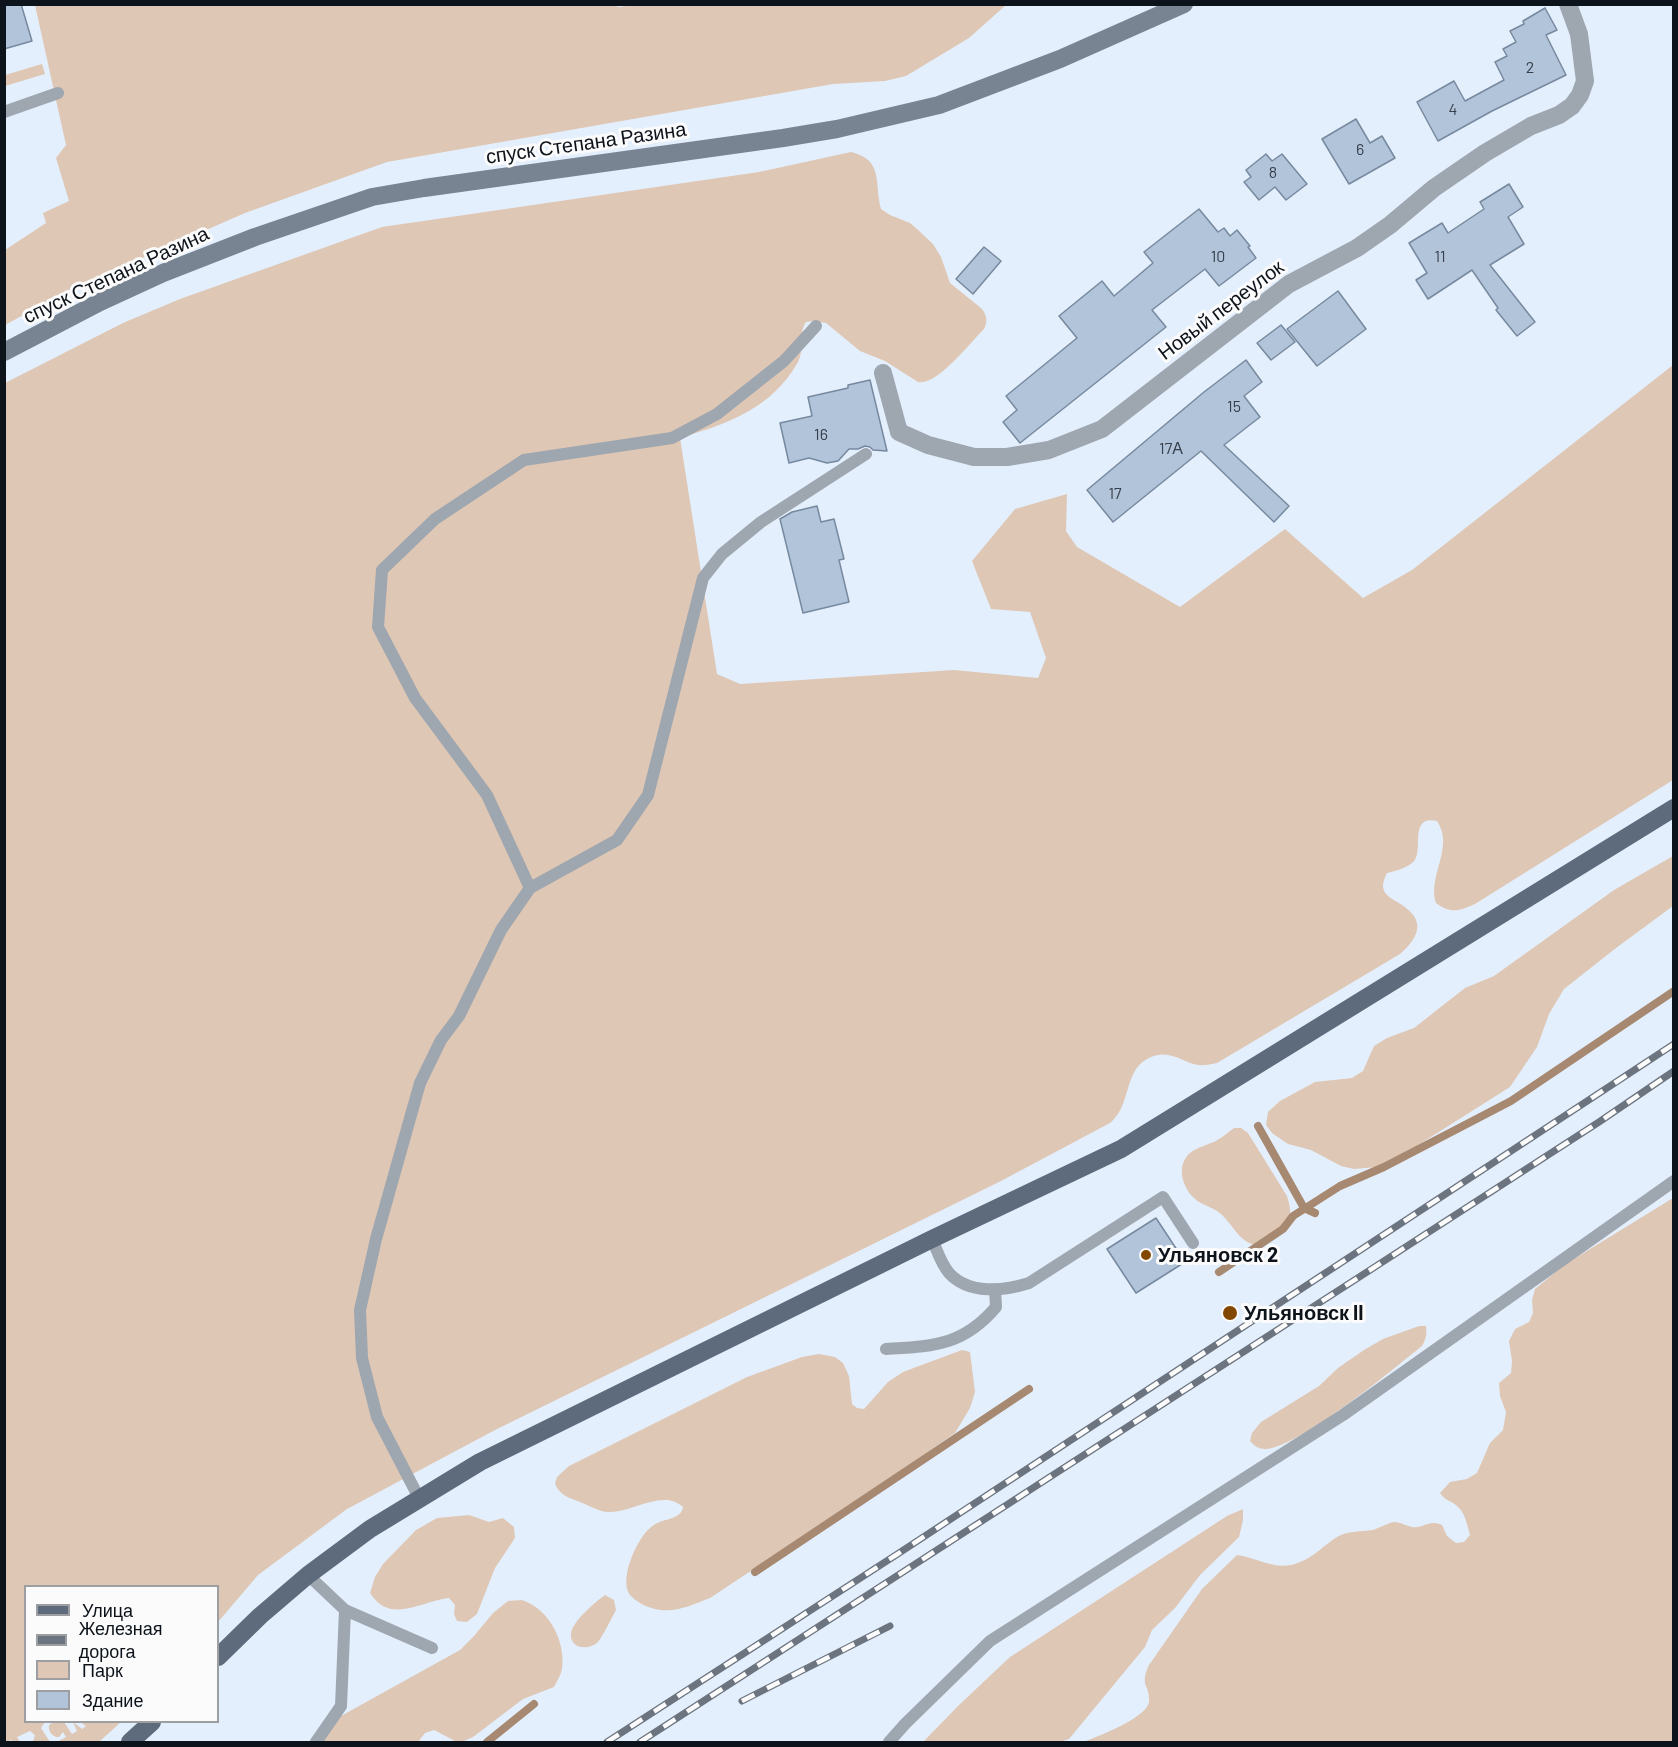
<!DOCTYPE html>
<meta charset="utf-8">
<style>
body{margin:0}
#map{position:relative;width:1678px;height:1747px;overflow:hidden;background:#e4effd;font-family:Barlow,sans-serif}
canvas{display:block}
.frame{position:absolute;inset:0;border:6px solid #0d131b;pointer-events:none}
.legend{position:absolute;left:24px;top:1585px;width:195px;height:138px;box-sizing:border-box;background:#fbfbfb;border:2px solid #9c9ea1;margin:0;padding:8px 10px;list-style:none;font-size:18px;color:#0d131b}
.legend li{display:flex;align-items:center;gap:12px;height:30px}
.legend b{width:30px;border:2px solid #9c9ea1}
</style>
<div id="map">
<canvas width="1678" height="1747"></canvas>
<div class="frame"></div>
<ul class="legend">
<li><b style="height:8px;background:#5d6b7c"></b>Улица</li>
<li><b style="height:8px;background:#6c747f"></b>Железная дорога</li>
<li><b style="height:16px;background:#dec7b4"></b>Парк</li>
<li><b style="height:16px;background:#b1c4da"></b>Здание</li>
</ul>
</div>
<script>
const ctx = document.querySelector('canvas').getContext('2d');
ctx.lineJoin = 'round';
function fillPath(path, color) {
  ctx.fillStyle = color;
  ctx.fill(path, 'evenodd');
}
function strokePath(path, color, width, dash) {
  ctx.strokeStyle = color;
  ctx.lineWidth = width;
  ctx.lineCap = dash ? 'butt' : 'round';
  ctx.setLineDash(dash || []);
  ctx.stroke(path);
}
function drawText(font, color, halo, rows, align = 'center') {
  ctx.font = font + ' Barlow,sans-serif';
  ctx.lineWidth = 6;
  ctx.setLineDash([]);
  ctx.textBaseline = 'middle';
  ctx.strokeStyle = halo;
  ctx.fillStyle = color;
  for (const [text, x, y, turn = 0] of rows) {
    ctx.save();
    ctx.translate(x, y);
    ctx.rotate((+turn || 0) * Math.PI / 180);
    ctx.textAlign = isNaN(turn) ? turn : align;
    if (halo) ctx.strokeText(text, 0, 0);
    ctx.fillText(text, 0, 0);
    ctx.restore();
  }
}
fillPath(new Path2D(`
 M610,4l9,3 20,-3 367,1 -37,33 -63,38 -21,5 -52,3 -446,78 -142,51 -178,78 -62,34v-75l41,-27 -3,-10 26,-12 -13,-43 10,-13 -31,-140z
 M42,64l3,10 -40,12v-11z
 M851,152c33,8 23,30 30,57l9,6 20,8 7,6 16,15 8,13 9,26 31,25c6,7 7,13 3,21 -13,13 -47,57 -66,53l-33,-21 -25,-10 -34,-28 -13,-2 -7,1c-8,12 -1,27 -8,40 -27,47 -69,61 -118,76l37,236 23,10 214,-14 84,8 8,-20 -16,-46 -39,-3 -19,-48 43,-52 52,-15 -1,37 11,16 103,60 105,-78 78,69 49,-28 261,-205v415l-198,124c-15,7 -25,10 -39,-1 -9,-27 19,-56 1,-82 -29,-6 -13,29 -23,40 -6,7 -19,10 -27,12 -12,23 6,24 19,35 21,16 9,33 -6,46l-183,109c-6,1 -13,3 -19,2 -13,-2 -25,-13 -40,-10 -37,8 -24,49 -48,68l-111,59 -504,248 -148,79 -89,66 -40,47v-36h-192v136h19l-4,6 9,14h-17l2,-7 -5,-4 -13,6 3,5h-7l-1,-2 -7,2v-1359l118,-60 57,-24 202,-72 377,-55z
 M1673,856v50l-57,42 -52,41 -15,25 -12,33 -27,40 -95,60 -38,20 -23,2 -13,-3 -30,-16 -23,-6 -16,-11 -6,-8 2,-13 12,-11 35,-19 37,-4 11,-7 11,-25 13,-8 27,-10 51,-40 29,-12 120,-86z
 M1234,1128h7l7,5 39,63c9,28 -1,41 -28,50 -20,-3 -24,-19 -38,-32 -8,-7 -20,-9 -27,-16 -12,-11 -18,-33 -4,-45 6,-5 14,-7 21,-10 9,-3 16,-10 23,-15z
 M1673,1198v544h-590c14,-5 66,-25 66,-41 1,-17 -10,-14 0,-36l53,-76 35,-34c18,2 35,14 54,10 21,-5 29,-17 46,-28 12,-7 24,-5 36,-7 7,-2 14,-7 21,-8 7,0 12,4 18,5 12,2 16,-8 30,-2l5,11 9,7 8,-1 6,-7c-3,-9 -4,-20 -11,-27 -6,-7 -14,-7 -19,-15l10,-11 17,-3 10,-6 13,-30 13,-13 3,-18 -6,-16 -1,-13 12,-10 1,-12 -3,-20 6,-12 14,-7 4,-9 -1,-13 3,-11 29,-24z
 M1419,1326h7c1,8 0,13 -4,20 -29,23 -123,102 -157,103 -6,0 -11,-3 -15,-8l2,-8 9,-11 58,-36 19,-18 26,-18 19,-11z
 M962,1350l8,2 5,40 -5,16 -15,25 -94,65 -151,100c-16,6 -32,14 -49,12 -10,-1 -22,-6 -29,-13 -16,-14 6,-63 22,-72 10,-7 27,-5 29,-18 -21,-19 -52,7 -76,5 -9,-1 -19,-7 -27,-10 -11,-4 -20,-7 -25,-18l2,-7 12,-11 178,-89 55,-20 17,-3 16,3 8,6 6,13 3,28 5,4 7,1 24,-27 15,-10z
 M1243,1509v11l-4,17 -39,38 -25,33 -23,22 -7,17 -76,92 -10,3h-136l36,-37 51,-48 217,-141z
 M469,1515l20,7 14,-4 11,9 1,11 -20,30 -18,46 -10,8 -10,-1 -3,-7 1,-9 -6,-7c-28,3 -59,27 -79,-5l5,-16 8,-13 33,-34 21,-12z
 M605,1595l9,5 2,10c-3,6 -15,29 -18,32 -9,9 -29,7 -27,-9 2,-12 24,-31 34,-38z
 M522,1600c27,9 44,41 40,69 -1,6 -5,12 -8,18l-31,12 -50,38 -9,4h-9l-21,-11 -9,3 -7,9h-110l33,-26 119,-66 14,-14 19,-23 15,-12z
 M54,1722h10l8,12 5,-3 -4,-9 9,7 4,-3 -6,-4h41l-22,20h-42l9,-5 -3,-5 -4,5h-3c-5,-2 -8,-7 -7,-12z`), '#dec7b4');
strokePath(new Path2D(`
 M1258,1126l46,82 11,5
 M1219,1272l64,-43 10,-13 47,-30 44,-19 127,-66 163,-110
 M755,1572l274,-183
 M487,1742l47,-38`), '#a78971', 8);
const building = new Path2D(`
 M4,4h17l11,37 -28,8z
 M1545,8l12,22 -11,5 20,40 -74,36 -54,30 -21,-39 37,-21 11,20 39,-21 -9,-18 12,-6 -4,-7 13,-7 -6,-11 14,-7 -1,-3z
 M1356,119l14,24 12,-7 13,22 -46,26 -27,-45z
 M1266,154l6,7 10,-7 25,30 -21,16 -11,-13 -16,13 -15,-18 7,-5 -5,-7z
 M1509,184l14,23 -15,10 16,27 -34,21 45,57 -18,14 -21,-26 2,-2 -26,-38 -44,29 -12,-19 11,-7 -18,-30 33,-20 6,10 36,-24 -4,-7z
 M1199,209l19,23 6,-4 6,8 7,-6 13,16 -2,1 8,11 -37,28 -14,-17 -53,41 14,17 -146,116 -17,-21 14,-12 -11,-14 71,-58 -18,-22 43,-35 12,15 39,-33 -9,-11z
 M984,247l17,14 -28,33 -17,-15z
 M1338,291l28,38 -49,37 -30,-37z
 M1281,325l14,17 -24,18 -14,-17z
 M1246,360l16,22 -18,14 16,21 -36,28 65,61 -15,16 -73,-71 -88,71 -26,-32 117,-98z
 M870,380l17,71 -14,-1 -3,-3 -5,-1 -7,3h-9l-11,12 -11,2 -18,-5 -20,5 -9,-40 32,-7 -4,-19 40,-9v-3z
 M817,506l4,16 13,-3 10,40 -5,1 10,42 -46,11 -23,-94 12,-7z
 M1156,1218l29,44 -49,31 -29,-44z`);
fillPath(building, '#b1c4da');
strokePath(building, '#77899e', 1.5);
strokePath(new Path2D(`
 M4,112l54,-19
 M530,888l-43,-93 -72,-97 -37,-71 4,-57 53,-51 89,-59 148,-22 45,-24 67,-53 32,-35
 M932,1239c5,11 9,25 17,34 20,22 55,18 80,10l134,-86 30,46
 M886,1349c47,-3 77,-3 110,-42l-1,-18
 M419,1498l-42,-81 -15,-59 -2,-48 16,-71 44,-156 21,-43 18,-24 42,-86 29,-42 87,-48 31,-45 55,-217 19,-24 39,-32 105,-68
 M308,1575l37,35 87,38
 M316,1742l25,-36 4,-96
 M889,1742l16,-18 85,-83 353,-226 331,-234`), '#9ea6b0', 12);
strokePath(new Path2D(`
 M883,373l16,59 29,13 46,12h33l42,-7 53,-21 187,-145 68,-36 33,-23 44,-37 51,-35 46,-27 28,-11 13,-9 8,-11 5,-14 -6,-47 -11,-30`), '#9ea6b0', 18);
strokePath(new Path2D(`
 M4,352l96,-50 63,-29 92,-36 117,-40 52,-9 359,-50 54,-9 102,-24 121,-46 124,-55`), '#788492', 18);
strokePath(new Path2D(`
 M218,1657l42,-41 48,-41 62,-46 110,-67 452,-223 189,-90 553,-341
 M130,1742l22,-20`), '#5d6b7c', 18);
const rail = new Path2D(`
 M742,1701l148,-75
 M607,1742l289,-187 778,-511
 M640,1742l959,-620 75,-51`);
strokePath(rail, '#6c747f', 7);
strokePath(rail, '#fbfbfb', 4.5, [14]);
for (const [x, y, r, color] of [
 [1146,1255,6,"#834800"],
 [1230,1313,8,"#834800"]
]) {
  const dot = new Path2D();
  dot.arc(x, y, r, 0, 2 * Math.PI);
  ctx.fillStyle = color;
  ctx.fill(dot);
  strokePath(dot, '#fbfbfb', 2);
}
drawText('16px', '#363f4b', null, [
 ["2",1530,68],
 ["4",1453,110],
 ["6",1360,150],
 ["8",1273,173],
 ["10",1218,257],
 ["11",1440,257],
 ["15",1234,407],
 ["16",821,435],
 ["17А",1171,449],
 ["17",1115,494]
]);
drawText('20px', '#0d131b', '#fbfbfb', [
 ["спуск Степана Разина",586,143,-8],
 ["спуск Степана Разина",116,275,-25],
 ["Новый переулок",1221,310,-37]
]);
drawText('bold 20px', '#0d131b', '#fbfbfb', [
 ["Ульяновск 2",1158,1255],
 ["Ульяновск II",1244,1313]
], 'left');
</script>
